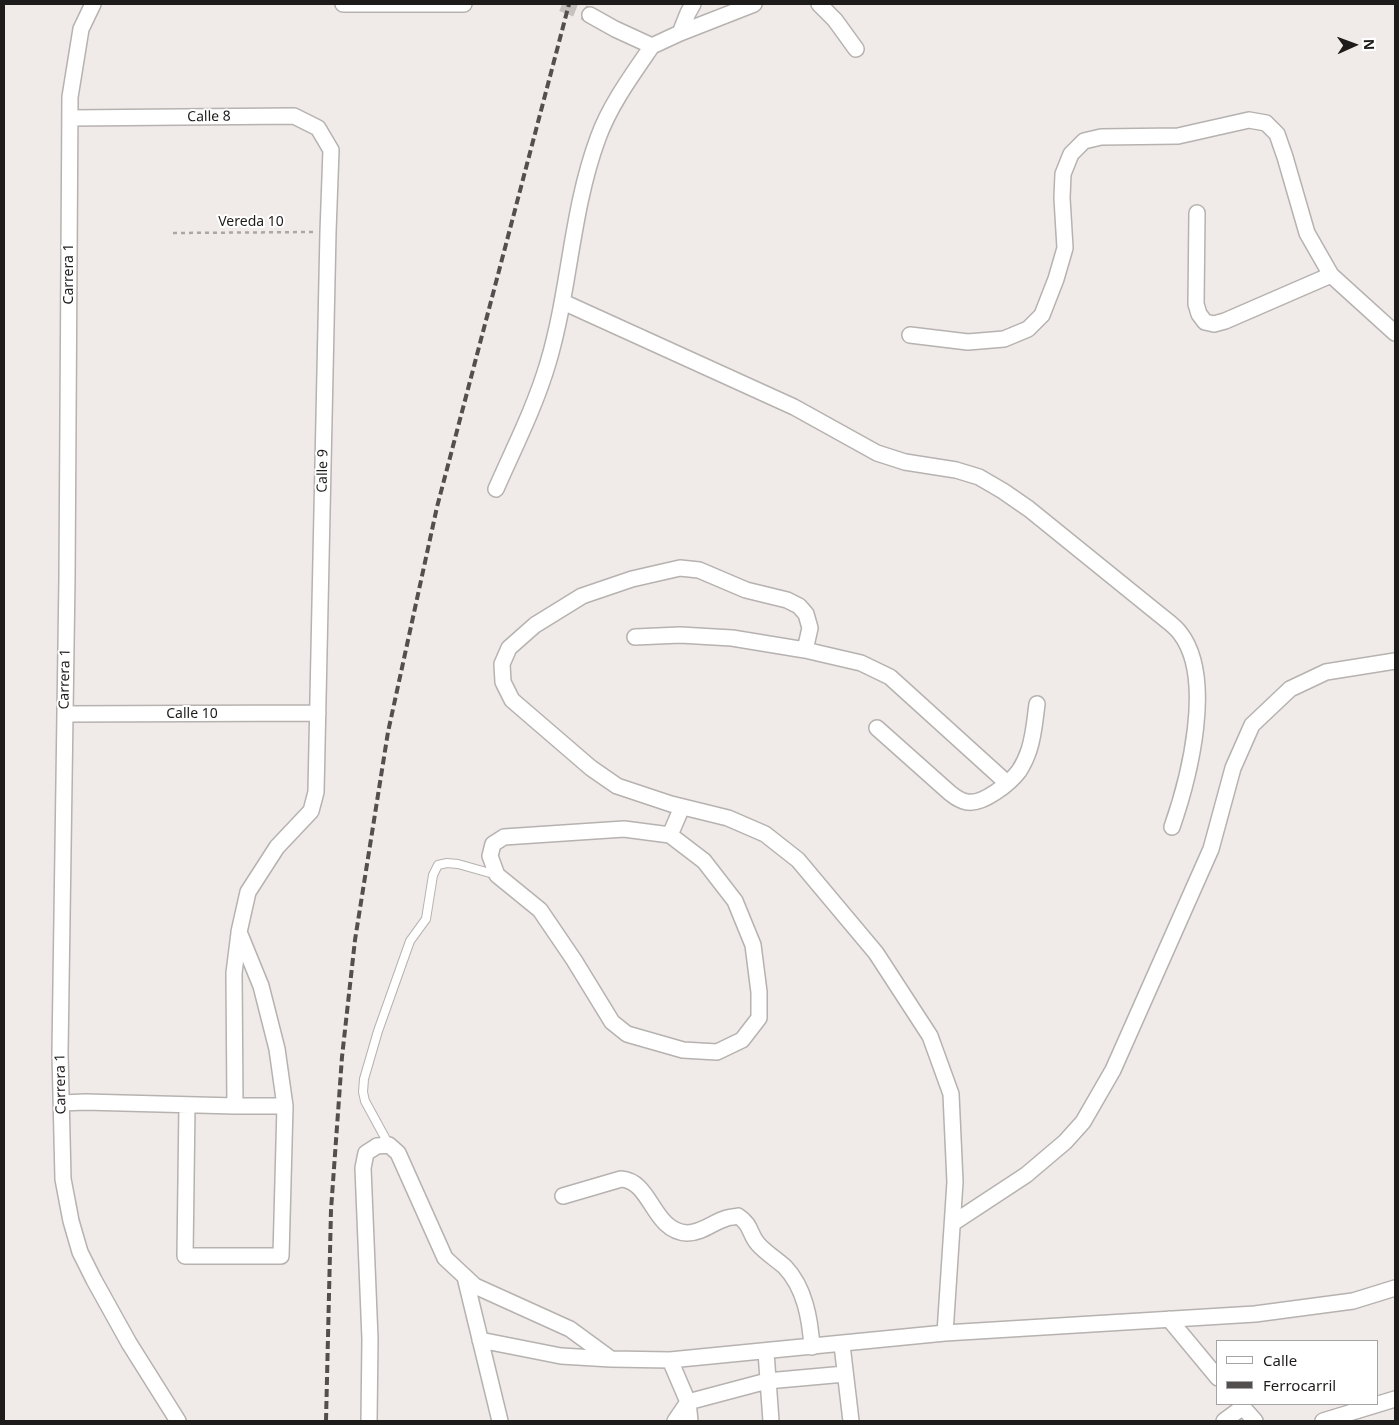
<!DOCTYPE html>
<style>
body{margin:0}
#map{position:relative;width:1399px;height:1425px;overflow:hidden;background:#f0ebe9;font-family:"Noto Sans",sans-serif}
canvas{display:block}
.frame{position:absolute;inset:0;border:5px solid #1e1c1b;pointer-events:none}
.legend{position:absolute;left:1216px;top:1340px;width:162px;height:65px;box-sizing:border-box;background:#fff;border:1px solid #a5a4a4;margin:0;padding:6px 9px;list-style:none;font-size:15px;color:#1e1c1b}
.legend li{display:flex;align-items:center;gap:10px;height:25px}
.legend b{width:25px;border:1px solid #a5a4a4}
.north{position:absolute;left:1329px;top:20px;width:50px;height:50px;-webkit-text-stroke:4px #fff;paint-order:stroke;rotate:88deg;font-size:14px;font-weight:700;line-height:20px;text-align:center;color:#1e1c1b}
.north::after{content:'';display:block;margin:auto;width:18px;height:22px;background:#1e1c1b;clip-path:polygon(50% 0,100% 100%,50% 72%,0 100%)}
</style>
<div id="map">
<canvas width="1399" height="1425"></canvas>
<div class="frame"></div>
<ul class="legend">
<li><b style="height:6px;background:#fff"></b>Calle</li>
<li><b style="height:6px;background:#524f4e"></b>Ferrocarril</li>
</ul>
<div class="north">N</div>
</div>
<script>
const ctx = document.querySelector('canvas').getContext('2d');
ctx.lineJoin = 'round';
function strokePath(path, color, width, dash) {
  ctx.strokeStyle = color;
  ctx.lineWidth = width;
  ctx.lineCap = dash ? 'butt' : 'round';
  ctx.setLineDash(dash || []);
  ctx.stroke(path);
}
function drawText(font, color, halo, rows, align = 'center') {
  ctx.font = font + ' "Noto Sans",sans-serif';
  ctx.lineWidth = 4;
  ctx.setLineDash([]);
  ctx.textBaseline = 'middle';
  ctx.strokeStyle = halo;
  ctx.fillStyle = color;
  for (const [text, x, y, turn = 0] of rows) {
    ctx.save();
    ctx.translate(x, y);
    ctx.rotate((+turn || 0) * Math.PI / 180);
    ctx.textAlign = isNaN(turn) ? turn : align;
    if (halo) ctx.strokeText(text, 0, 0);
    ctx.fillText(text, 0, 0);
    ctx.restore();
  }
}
strokePath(new Path2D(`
 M562,4l28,11`), '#c6c2c0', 15, [15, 8]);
const service = new Path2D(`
 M389,1145l-24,-44 -2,-9 1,-13 14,-48 32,-90 16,-22 7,-44 5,-10 9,-2 11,1 39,11`);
const minor = new Path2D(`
 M93,4l-12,25 -11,68 -3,481 -7,475 3,126 8,42 9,31 14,28 35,63 49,78
 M343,4h121
 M819,4l16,16 21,29
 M590,15l25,14 37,17 28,-13 74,-29
 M680,33l8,-20 5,-9
 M70,118l224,-2 24,12 13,22 -3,82 -12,560 -5,19 -34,36 -29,45 -9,40 22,54 16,63 8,57 -4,150h-96l2,-151
 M1197,213l-1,91 3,10 6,8 9,2 11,-3 106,-46
 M563,302l231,105 83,46 28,9 51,8 23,7 24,14 26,18 131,106c6,5 15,11 20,18 35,45 9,145 -8,194
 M910,335l58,7 36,-3 24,-10 14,-14 14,-36 9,-31 -3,-50 1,-24 8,-20 13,-13 17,-4 77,-1 71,-16 17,3 11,11 8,23 22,76 24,42 64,58
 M496,489c18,-41 39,-82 52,-126 22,-74 23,-152 50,-225 12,-33 34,-63 54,-92
 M635,637l45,-2 52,3 73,12 56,13 29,14 117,106
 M805,650l5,-22 -4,-14 -7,-8 -12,-6 -41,-10 -47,-20 -19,-2 -48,11 -50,17 -47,29 -26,23 -7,16 1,18 9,18 79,68 26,18 54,18 57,14 37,16 33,26 78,93 54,83 21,58 4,88 -10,151
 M65,714l253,-1
 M877,728l73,65c5,4 10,8 17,9 16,3 43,-19 52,-31 4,-6 8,-15 10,-21 5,-15 6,-31 8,-46
 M624,829l46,6 34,26 31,40 18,44 6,47v26l-17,22 -25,12 -34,-2 -56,-16 -15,-12 -38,-62 -34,-50 -43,-35 -7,-19 3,-12 11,-7z
 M670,835l12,-28
 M62,1103l23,-1 150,4h50
 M235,1106l-1,-133 5,-40
 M563,1196l58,-17c31,2 31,52 66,54 15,0 26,-11 40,-15 3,-1 8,-1 11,-2 14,9 11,18 20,28 8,9 18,15 27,23 20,21 25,52 27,80
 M953,1223l73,-48 39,-33 18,-20 30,-52 98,-221 22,-81 19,-43 38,-36 36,-17 69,-11
 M465,1277l35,144
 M1169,1319l49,59
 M480,1340l81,16 50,3
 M842,1345l9,76
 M766,1352l5,69
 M670,1360l18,42 -13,19
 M1240,1404l15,17
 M369,1421l1,-82 -7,-171 3,-15 11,-7 12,-1 9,8 47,105 30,28 95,43 41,30 59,1 275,-27 310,-19 98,-13 42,-13
 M690,1421l-2,-19 79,-21 78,-7
 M1224,1421l19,-14
 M1323,1421l72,-22`);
strokePath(service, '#b6b2af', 10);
strokePath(minor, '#b6b2af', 18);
strokePath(new Path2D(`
 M173,233l141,-1`), '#aba7a6', 2.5, [4, 4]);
strokePath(service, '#fff', 8);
strokePath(minor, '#fff', 15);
strokePath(new Path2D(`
 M326,1421l5,-211 11,-153 13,-117 33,-208 49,-225 132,-503`), '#524f4e', 4, [8, 4]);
drawText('14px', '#1e1c1b', '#fff', [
 ["Calle 8",209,117,-1],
 ["Vereda 10",251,222],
 ["Carrera 1",69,274,-90],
 ["Calle 9",323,471,-89],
 ["Carrera 1",65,679,-89],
 ["Calle 10",192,714],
 ["Carrera 1",61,1084,-91]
]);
</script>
